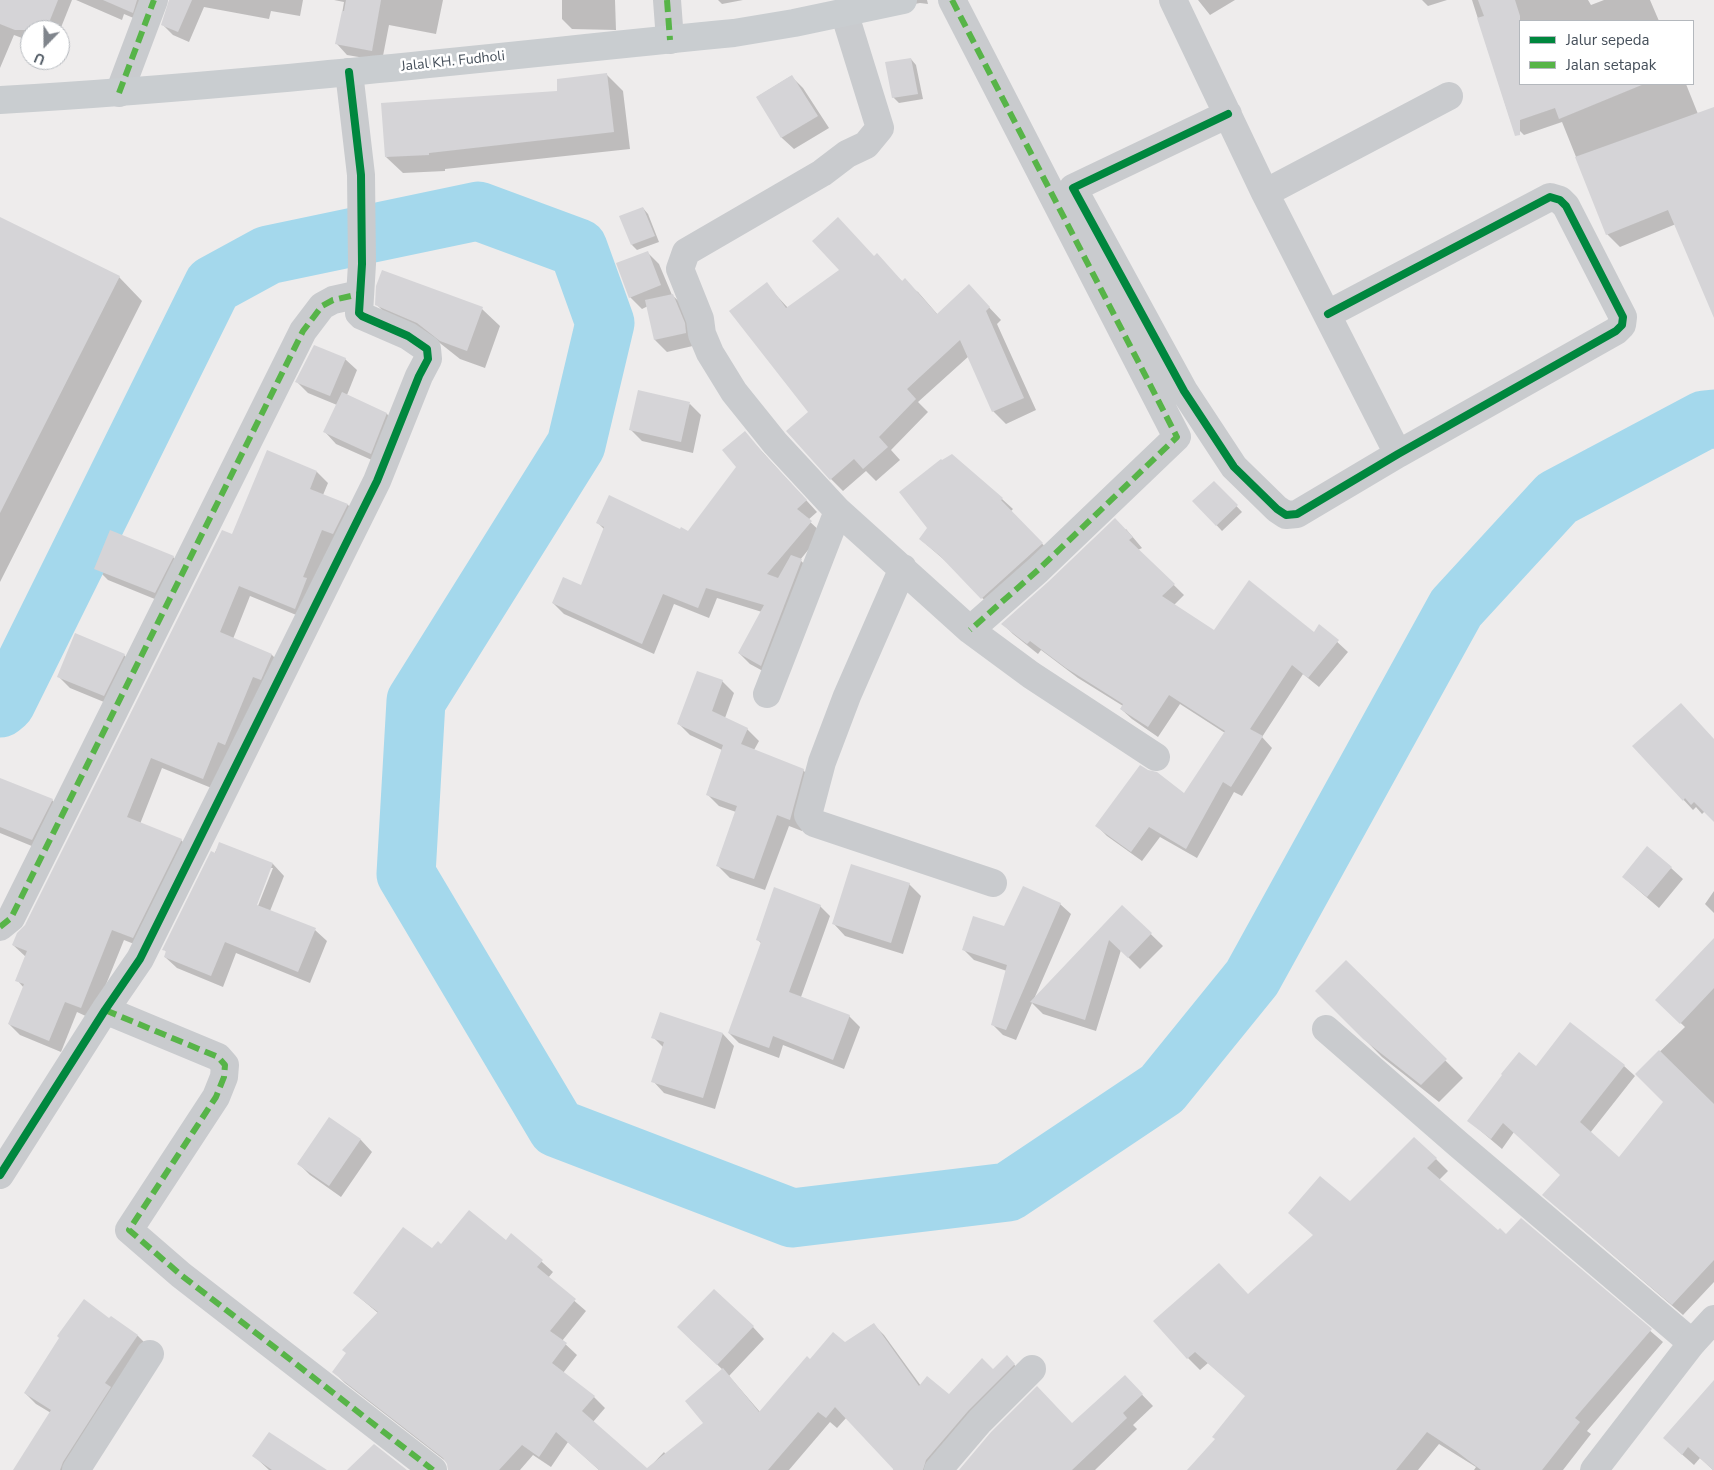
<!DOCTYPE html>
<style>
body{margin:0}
#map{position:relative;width:1714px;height:1470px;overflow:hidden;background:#eeecec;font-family:"Nunito Sans",sans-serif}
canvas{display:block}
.legend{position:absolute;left:1519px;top:20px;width:175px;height:65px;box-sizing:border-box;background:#fff;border:1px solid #b4b8bd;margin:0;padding:6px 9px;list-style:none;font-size:15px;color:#444e59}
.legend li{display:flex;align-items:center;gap:10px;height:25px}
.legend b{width:25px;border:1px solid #b4b8bd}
.north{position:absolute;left:20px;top:20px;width:50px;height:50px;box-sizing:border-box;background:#fff;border:1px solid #b4b8bd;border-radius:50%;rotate:202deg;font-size:14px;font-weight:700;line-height:20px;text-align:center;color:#444e59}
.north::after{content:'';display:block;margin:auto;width:18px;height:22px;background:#80858c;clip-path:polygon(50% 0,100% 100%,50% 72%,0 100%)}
</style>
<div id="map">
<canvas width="1714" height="1470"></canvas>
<ul class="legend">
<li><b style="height:6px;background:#00873e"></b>Jalur sepeda</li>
<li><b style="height:6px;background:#57b448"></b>Jalan setapak</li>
</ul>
<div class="north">U</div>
</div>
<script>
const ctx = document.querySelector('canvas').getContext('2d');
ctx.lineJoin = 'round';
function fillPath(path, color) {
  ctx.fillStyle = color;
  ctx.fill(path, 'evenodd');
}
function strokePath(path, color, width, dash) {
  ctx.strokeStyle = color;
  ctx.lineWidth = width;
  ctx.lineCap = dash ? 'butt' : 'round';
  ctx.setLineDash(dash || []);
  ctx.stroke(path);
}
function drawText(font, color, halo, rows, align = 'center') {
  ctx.font = font + ' "Nunito Sans",sans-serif';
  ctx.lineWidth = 5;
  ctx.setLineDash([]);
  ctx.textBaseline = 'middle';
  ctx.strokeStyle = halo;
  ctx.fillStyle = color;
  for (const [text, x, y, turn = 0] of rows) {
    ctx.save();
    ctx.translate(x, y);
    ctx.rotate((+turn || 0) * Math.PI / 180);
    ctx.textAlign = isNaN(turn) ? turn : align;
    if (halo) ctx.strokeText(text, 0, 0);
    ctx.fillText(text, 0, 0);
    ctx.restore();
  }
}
fillPath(new Path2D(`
 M0,0h72l-12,30h-30v11l-16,-6 -14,33z
 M76,0h77l-10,22 -19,-8 -2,6z
 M170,0h133l-3,16 -29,-5 -2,8 -65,-12 -15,35 -16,-7 -10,-10z
 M334,0h109l-7,34 -47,-9 -7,36 -35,-6 -10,-11 7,-42z
 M562,0h53l1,30 -44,-1 -10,-10z
 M718,0h25l-21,4z
 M897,0h30l1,4 -8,-1 -16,3z
 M1198,0h37l-25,15z
 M1422,0h25l-19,6z
 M1472,0h116l3,5 13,-5h46l9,21h-139v63h166l12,30 16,-6v180l-38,-64 -56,23 -13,-13 -45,-112 -38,13 -13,-13z
 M911,59l5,6 7,34 -24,4 -6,-6z
 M607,75l16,16 7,58 -185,20v2l-42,2 -17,-16z
 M791,76l12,12 26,40 -35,21 -12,-11 -25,-41z
 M643,208l5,6 11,28 -22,8 -5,-5z
 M0,219l119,58 23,24 -142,281z
 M647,252l12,12 13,31 13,12 12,38 -30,7 -12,-12 -7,-34 -6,3 -12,-12z
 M874,257l29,25 15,10 20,23 31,-29 32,34 -4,4 39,86 -30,14 -13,-13 -24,-55 -51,46 10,10 -37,38 9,10 -24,21 -10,-10 -23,20 -12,-12 -65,-195 22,24z
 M376,304l106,5 18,17 -15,42 -25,-9 -24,-19 -42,-18z
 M345,359l12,11 -10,25 40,19 11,12 -15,39 -47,-21 -11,-12 12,-27 -29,-12 -11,-11z
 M690,404l11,11 -8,38 -51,-12 -11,-11z
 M745,433l72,79 -9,8 14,13 -22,27 13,12 -41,104 -22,-12 -11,-11 23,-41 -45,-14 -8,20 -35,-14 -20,50 -90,-40 -11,-11 28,-16 23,-58 -7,-7 91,10 50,-65z
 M267,452l50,20 11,11 -5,12 25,10 11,11 -53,103 -56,-23 -17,43 39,16 11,11 -69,123 -52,-21 -22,56 41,16 11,11 -48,97 -20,-8 -32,79 -15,-7 -16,40 -41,-17 -11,-11 15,-36 -7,-8 9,-23 -13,-12 13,-19 206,-390z
 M1214,482l28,30 -20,19 -28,-30z
 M1002,499l11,10 -2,2 42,44 -60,54 -44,-45 -29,-25 9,-11z
 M1126,529l16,19 -4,2 46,45 -10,10 40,27 100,1 6,-7 28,26 -29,35 -16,-13 -41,63 10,11 -30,48 -8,-4 -37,66 -37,-21 -18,24 -35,-25 -10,-10 87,-31 41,-62 -45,-29 -22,33 -26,-18 -11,-10 2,-3 -45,-28 -37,-28 -3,4 -25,-20 -10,-10z
 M173,557l12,12 -18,35 -59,-24 -12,-12z
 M124,655l12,12 -20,40 -46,-19 -11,-11z
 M722,681l12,12 -9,25 22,11 12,12 -5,9 49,20 12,12 -13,49 -13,-5 -24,64 -35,-12 -12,-12 18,-54 -17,-6 -12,-12 15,-44 -32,-15 -11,-11z
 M1681,704l33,36v80l-9,-9 -3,3 -6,-7 -3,3 -59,-64z
 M0,779l52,21 12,12 -20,39 -44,-18z
 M220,843l53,21 11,12 -14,35 45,19 12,11 -17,42 -74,-30 -13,34 -46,-19 -12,-11 2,-4 -3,-4zM270,868h3l-17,43 -3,-1z
 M1671,868l12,11 -24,29 -36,-31z
 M909,884l12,12 -18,58 -58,-18 -11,-12z
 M1714,891v22l-9,-9z
 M1060,904l11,10 -37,85 88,-93 41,40 -23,23 -19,-19 -25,81 -53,-17 -11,-11 -16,37 -13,-5 -11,-11 15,-53 -33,-11 -11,-11 41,-21z
 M820,906l10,10 -29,81 48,19 11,11 -16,42 -61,-24 -4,13 -40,-15 -10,-10 33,-89 -5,-5z
 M1714,954v328l-31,33 -140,-120 18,-20 -47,-43 -12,17 -33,-28 67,-54 88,-1 11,10 -45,57 29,26 46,-57 -28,-28 48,-47 -18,-17z
 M1346,962l117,116 -24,24 -57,-45 -65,-66z
 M661,1014l62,20 11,12 -19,63 -51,-16 -11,-12 11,-33 -11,-11z
 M330,1119l31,21 11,12 -31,45 -31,-22 -12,-12z
 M1436,1159l12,12 -9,9 59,51 8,5 15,-17 142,123 -76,89 4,3 -28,36h-89l2,-3 -37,-23 -21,26h-230l28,-31 30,-43 -38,-33 -8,7 -12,-12 31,-94 29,31 102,-92z
 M512,1235l41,37 -5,6 38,33 -24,30 15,14 -14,18 31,24 11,11 -12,14 54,48 17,-18 2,3 39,-32 18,-53 -33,-31 63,-12 11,12 -35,37 31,36 50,-52 35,-16 28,-20 11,11 37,51 28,10 44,-26 14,-13 18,19 -87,94h-45l2,-2 -48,-51 -10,11 -7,-6 -41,48h-190l-31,-28 -17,25 -18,-12 -13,15h-71l-1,-7 -103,-80 -11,-11 44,-59 -24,-20 87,-47 65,-4z
 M111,1318l27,18 11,11 -74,123h-60l36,-57 -15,-9 -11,-11z
 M1125,1377l28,29 -20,19 4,4 -42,41h-135l113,-45z
 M1714,1397v73h-1l-13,-12 -6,7 -17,-15z
 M254,1456l71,14h-56z`), '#0003');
strokePath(new Path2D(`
 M0,708l6,-5 207,-418 55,-30 210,-44 100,37 27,75 -29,122 -160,256 -10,173 151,254 235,90 216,-26 154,-103 90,-111 204,-370 101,-110 147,-78 10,-1`), '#a4d8ec', 59);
fillPath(new Path2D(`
 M0,0h58l-12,30h-31l-15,-6z
 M103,0h34l-4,13z
 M169,0h23l-14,32 -17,-7z
 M346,0h35l-9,51 -37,-7 7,-33h2z
 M1478,0h37l5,16v68h124l-85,35 -4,-11 -35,12v15l-5,1 -38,-118 7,-2z
 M911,58l7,36 -26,4 -7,-36z
 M607,73l7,59 -185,21v2l-44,2 -4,-54 176,-12v-12z
 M792,75l26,41 -37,22 -25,-41z
 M1714,107v211l-46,-108 -62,25 -31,-78z
 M643,207l12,29 -24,9 -12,-29z
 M0,217l120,59 -120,237z
 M838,217l36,39 3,-3 25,28 3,-3 32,36 32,-30 21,23 -4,4 38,87 -32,14 -32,-72 -53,49 9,10 -37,38 9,10 -25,22 -9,-10 -24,21 -44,-49 22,-19 -79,-101 38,-29 19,26 53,-38 -27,-29z
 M648,251l13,34 -32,13 -13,-35z
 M382,270l101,37 -16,44 -27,-10 -23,-18 -42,-18 1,-19z
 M673,294l12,29 1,10 -32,7 -9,-40z
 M314,345l32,13 -16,38 -35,-14z
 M638,390l52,12 -9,40 -52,-12z
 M342,392l45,21 -16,41 -48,-22z
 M745,431l19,23 43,46 -10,9 15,12 -45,53 11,4 13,-23 11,4 -41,107 -23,-13 26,-48 -58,-17 -8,20 -35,-14 -21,50 -90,-41 11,-26 18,8 23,-58 -8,-4 13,-28 71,34 1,-2 7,4 48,-64 -14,-17z
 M267,450l50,21 -7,18 38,15 -15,30 -11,-4 -19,47 4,1 -12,31 -56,-23 -19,46 52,22 -11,26 -8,-3 -28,68 -7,-3 -15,37 -52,-21 -24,59 55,22 -49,99 -21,-8 -31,78 -16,-6 -16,39 -41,-17 16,-40 -9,-3 12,-30 -15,-6 5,-12 8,-8 197,-395 10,4z
 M952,454l51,44 -2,2 42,43 -62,56 -42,-44 -20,-16 8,-11 -28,-36 42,-33 1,1z
 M1214,481l24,24 -22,21 -24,-25z
 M1115,518l18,19 -4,3 46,44 -13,12 52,34 35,-50 65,52 5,-8 20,16 -31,38 -16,-13 -42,64 13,7 -32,51 -8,-5 -37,67 -37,-22 -18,25 -36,-26 45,-61 8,5 9,2 27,21 41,-62 -56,-36 -21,32 -28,-18 3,-5 -57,-36 -36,-27 -3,3 -26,-20 48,-43z
 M110,530l64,26 -19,37 -61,-24z
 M75,633l50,21 -21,42 -47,-19z
 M697,671l26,9 -11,31 36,17 -7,16 63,25 -14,51 -13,-5 -23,64 -38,-13 21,-60 -31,-11 17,-50 -46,-21z
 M1681,703l33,36v83l-20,-20 -3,3 -6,-7 -2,3 -51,-55z
 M0,778l53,21 -21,41 -32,-13z
 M219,842l54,21 -16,42 59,23 -18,44 -73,-30 -14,34 -47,-19 2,-6 -4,-1 49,-99 4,2z
 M1647,846l25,21 -25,30 -25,-20z
 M851,864l59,19 -19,60 -59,-19z
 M1023,886l38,17 -55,127 -15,-5 16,-60 -45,-15 11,-34 31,10z
 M774,887l47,18 -32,87 61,23 -17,45 -60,-24 -4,12 -41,-15 33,-91 -5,-2z
 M1122,905l30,28 -24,25 -19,-18 -24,80 -55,-18z
 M1714,938v50l-34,36 -25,-24z
 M1346,960l101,99 -26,26 -58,-46 -48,-48z
 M660,1012l63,21 -20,65 -52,-16 13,-40 -13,-4z
 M1570,1022l55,43 -45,57 39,35 44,-55 -28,-28 24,-24 55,54v156l-42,45 -130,-110 18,-20 -57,-52 -12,16 -24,-18 35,-46 -1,-1 18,-22 17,14z
 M329,1117l32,22 -32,47 -32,-22z
 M1414,1137l23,21 -10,10 71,62 2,-2 6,6 15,-16 131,111 -77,89 5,4 -38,48h-61l-25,-19 -29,-19 -31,38h-209l28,-31 -3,-2 33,-41 -50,-44 -8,7 -34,-38 66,-58 29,31 65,-59 -25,-22 32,-37 30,25z
 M469,1210l37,30 5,-7 32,27 -6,7 39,32 -26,32 17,12 -15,20 43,33 -13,15 65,57 56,-45 -18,-22 38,-33 36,44 48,-56 3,3 23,-27 12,10 29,-19 45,63 8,-10 22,18 33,-36 11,11 14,-14 8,9 -47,47 -42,49 -3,10h-29l-59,-63 -9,11 -8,-6 -50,58h-169l-43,-38 -17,25 -17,-12 -23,25h-51l-1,-6 -4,-6 -111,-86 14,-19 -4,-3 36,-38 -25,-19 50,-66 29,21 6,-7 3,3z
 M714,1289l40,37 -37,39 -40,-38z
 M84,1299l25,19 2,-2 27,19 -33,48 6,4 -48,75 -3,8h-47l38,-60 -27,-17 35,-55 -2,-2z
 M1125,1375l18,19 -20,19 4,5 -55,52h-113l32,-38 46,-46 35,37z
 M1714,1380v90h-1l-25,-23 -6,8 -19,-17z
 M269,1432l58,38h-55l-20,-14z
 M374,1444l33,26h-60z`), '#d5d4d7');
strokePath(new Path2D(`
 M667,0l3,40
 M952,0l225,437 -139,133 -68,60
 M1173,0l92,193 133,261
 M119,93l35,-93
 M1228,114l-155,74 111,203 50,76 43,42 9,6 11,-1 101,-60 218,-123 6,-6 1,-8 -57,-111 -6,-6 -10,-3 -222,117
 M1265,193l184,-97
 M838,511l-63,-68 -41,-51 -24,-39 -8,-19 -2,-15 -20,-50 6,-17 136,-79 25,-19 19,-9 14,-17 -36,-116
 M903,568l-56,128 -25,66 -14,53 6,8 179,60
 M767,694l71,-183 132,119 61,45 125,82
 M0,927l11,-9 292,-587 19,-25 11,-6 27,-6
 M105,1010l113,47 7,8 -1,12 -8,20 -87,133 52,45 252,195
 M1326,1029l132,115 234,199
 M0,1175l105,-165 35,-51 237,-478 42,-105 9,-17 -1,-10 -19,-13 -46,-20 -3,-3 3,-49 -1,-89 -12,-103
 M76,1470l74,-116
 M938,1470l42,-49 52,-52`), '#c9cbce', 28);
strokePath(new Path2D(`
 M1594,1470l98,-127 22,-24`), '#c9cbce', 28);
strokePath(new Path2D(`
 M0,100c245,-14 490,-43 734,-67l60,-10 109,-23`), '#c9cdd0', 28);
strokePath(new Path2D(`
 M667,0l3,40
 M952,0l225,437 -139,133 -68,60
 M119,93l35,-93
 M0,927l11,-9 292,-587 19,-25 11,-6 27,-6
 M105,1010l113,47 7,8 -1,12 -8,20 -87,133 52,45 252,195`), '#57b448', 6, [12, 6]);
strokePath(new Path2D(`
 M1228,114l-155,74 111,203 50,76 43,42 9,6 11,-1 101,-60 218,-123 6,-6 1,-8 -57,-111 -6,-6 -10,-3 -222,117
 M0,1175l105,-165 35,-51 237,-478 42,-105 9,-17 -1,-10 -19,-13 -46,-20 -3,-3 3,-49 -1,-89 -12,-103`), '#00873e', 8);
drawText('14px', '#444e59', '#fff', [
 ["Jalal KH. Fudholi",453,62,-6]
]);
</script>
